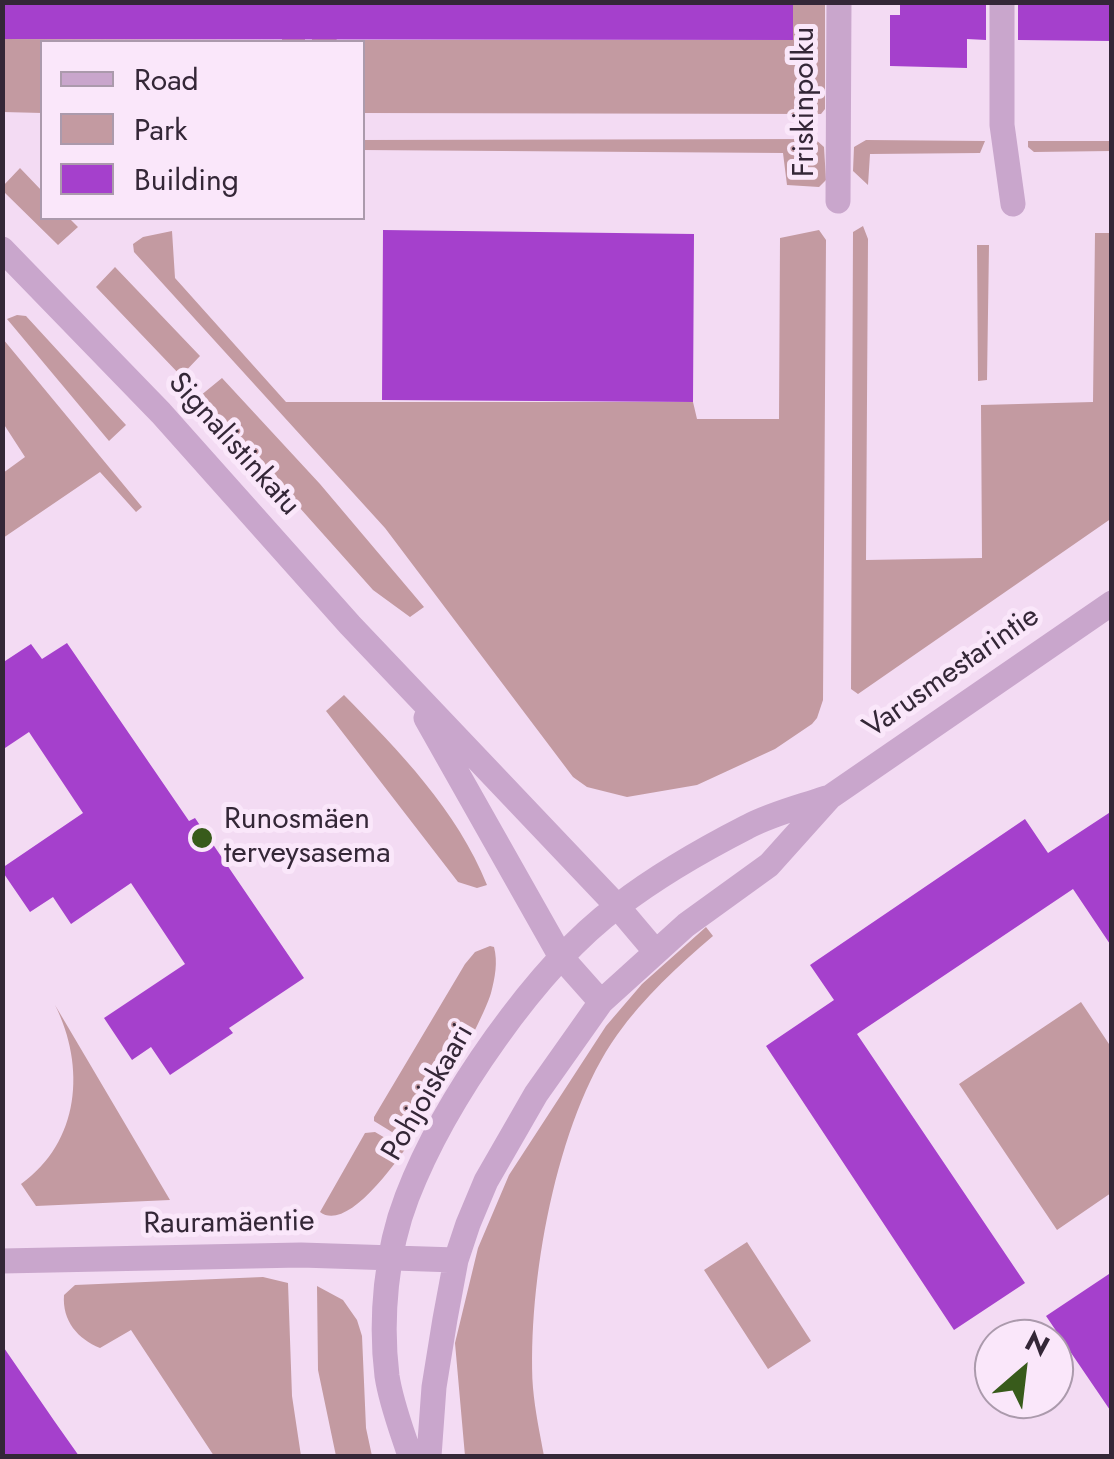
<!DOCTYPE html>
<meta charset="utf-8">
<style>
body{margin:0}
#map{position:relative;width:1114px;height:1459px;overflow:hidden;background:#f3dbf3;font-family:Jost,sans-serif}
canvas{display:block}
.frame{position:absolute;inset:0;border:5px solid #342737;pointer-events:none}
.legend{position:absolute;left:40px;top:40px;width:325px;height:180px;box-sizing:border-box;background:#fae7fa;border:2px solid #ab9aac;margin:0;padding:12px 18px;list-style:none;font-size:30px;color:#342737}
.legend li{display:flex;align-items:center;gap:20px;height:50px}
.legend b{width:50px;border:2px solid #ab9aac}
.north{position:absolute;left:974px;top:1319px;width:100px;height:100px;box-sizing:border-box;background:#fae7fa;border:2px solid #ab9aac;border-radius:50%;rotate:28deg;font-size:28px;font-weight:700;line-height:40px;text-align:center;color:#342737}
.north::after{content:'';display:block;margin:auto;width:35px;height:45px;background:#385b1b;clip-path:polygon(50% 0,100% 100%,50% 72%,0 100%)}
</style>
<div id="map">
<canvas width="1114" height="1459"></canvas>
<div class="frame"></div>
<ul class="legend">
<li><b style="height:12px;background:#c9a6cc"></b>Road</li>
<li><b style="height:28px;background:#c39aa1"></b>Park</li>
<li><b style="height:28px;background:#a540cc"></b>Building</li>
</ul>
<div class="north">N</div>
</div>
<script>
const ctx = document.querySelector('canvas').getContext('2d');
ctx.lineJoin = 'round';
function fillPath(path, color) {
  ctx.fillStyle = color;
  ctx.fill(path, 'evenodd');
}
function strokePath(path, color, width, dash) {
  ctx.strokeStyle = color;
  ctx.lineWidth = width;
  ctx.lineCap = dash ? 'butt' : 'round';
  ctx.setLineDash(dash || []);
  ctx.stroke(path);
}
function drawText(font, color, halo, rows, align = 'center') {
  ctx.font = font + ' Jost,sans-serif';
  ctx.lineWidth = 10;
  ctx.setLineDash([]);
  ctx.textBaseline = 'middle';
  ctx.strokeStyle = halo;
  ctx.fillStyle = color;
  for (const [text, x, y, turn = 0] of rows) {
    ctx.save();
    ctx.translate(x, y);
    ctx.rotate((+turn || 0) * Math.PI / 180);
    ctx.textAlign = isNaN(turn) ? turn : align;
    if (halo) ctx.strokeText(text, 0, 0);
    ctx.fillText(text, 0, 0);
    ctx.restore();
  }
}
fillPath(new Path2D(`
 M283,3h22v39h-263v71l-39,-1v-73l279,1z
 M311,3l26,37h455l1,-37h32v106l-4,5 -458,-1 -1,-71h-50z
 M815,139l9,8 2,33 -7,7 -32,-2 -4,-32 -421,-3 1,-10z
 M866,140l119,1 -5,12 -110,1 -2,31 -15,-14 1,-24z
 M1028,141h83v10l-77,1 -6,-5z
 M20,168l22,23v27h27l9,9 -20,18 -55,-54v-5z
 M863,226l5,13 -2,321 116,-2 -1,-153 112,-3 2,-169h14l3,285 -254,176 -7,-5 2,-457z
 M819,230l7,10 -3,460 -6,18 -5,6 -37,25 -78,36 -70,12 -40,-10 -14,-10 -188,-249 -251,-276 -1,-8 10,-7 29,-6 3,47 111,124h407l4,17h82l1,-181z
 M977,245h12l-2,135 -9,1z
 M115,267l85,89 -19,20 -85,-89z
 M17,315l9,1 100,109 -17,16 -102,-122z
 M3,339l139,168 -6,5 -36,-40 -97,66v-65l22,-16 -22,-34z
 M222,378l98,106 104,123 -14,10 -37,-27 -173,-194z
 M344,695c55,56 113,115 143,190l-10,3 -19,-6 -132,-171z
 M706,927l7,9c-35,30 -69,61 -96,99 -61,85 -90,250 -84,353 2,23 7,46 11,68h-79l-10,-113 23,-95 31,-73 97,-149 36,-42z
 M490,946l4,1c4,15 1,31 -3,46 -11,37 -125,254 -171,219l45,-79 10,-1 22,13 3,-8 -26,-16v-4l91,-153 10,-12z
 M1081,1002l30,45v146l-54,37 -98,-146z
 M55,1005l115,195 -134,6 -15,-22c59,-42 65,-117 34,-179z
 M747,1242l64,99 -43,28 -64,-99z
 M263,1277l25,6 4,113 9,60h-87l-83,-126 -31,18c-22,-9 -38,-27 -36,-53l11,-10z
 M317,1286l26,14 14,20 5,16 4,92 6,28h-36l-18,-86z`), '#c39aa1');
fillPath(new Path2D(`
 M2,2h791v38l-791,-1z
 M900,2h86v38l-19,-1v29l-77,-2v-51h10z
 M1018,2h94v39l-94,-1z
 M383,230l311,4 -1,168 -311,-2z
 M67,643l122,178 6,-3 109,160 -75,50 4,5 -63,42 -19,-28 -19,13 -28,-42 81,-54 -54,-81 -60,41 -18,-27 -23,15 -28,-41v-3l81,-55 -54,-81 -27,18v-87l29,-19 11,15z
 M1112,811v136l-39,-58 -216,145 168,249 -71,47 -188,-284 68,-46 -24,-35 215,-146 23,34z
 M1112,1272v141l-66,-97z
 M2,1345l53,77 24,34h-77z`), '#a540cc');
strokePath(new Path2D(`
 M1002,2v123l11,79
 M838,201l1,-199
 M2,249l159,164 189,212 267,281 38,45
 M426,718l135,239 40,45
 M2,1261l299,-6 155,5
 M410,1456c-8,-25 -19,-53 -23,-80 -7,-57 -1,-125 20,-179 37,-96 129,-230 211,-291 39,-30 86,-57 129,-79 24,-13 53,-20 79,-29
 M429,1456l5,-69 11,-68 11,-59 12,-36 18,-43 50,-87 65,-92 85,-77 83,-60 61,-68 282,-194`), '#c9a6cc', 25);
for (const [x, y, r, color] of [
 [202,838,12,"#385b1b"]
]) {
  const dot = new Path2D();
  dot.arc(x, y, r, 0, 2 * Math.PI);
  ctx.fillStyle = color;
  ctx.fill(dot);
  strokePath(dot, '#fae7fa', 4);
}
drawText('30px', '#342737', '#fae7fa', [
 ["Friskinpolku",806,102,-90],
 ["Signalistinkatu",233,445,48],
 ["Varusmestarintie",952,673,-35],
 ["Pohjoiskaari",429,1093,-60],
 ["Rauramäentie",229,1224,-1]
]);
drawText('30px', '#342737', '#fae7fa', [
 ["Runosmäen",224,821],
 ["terveysasema",224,855]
], 'left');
</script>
